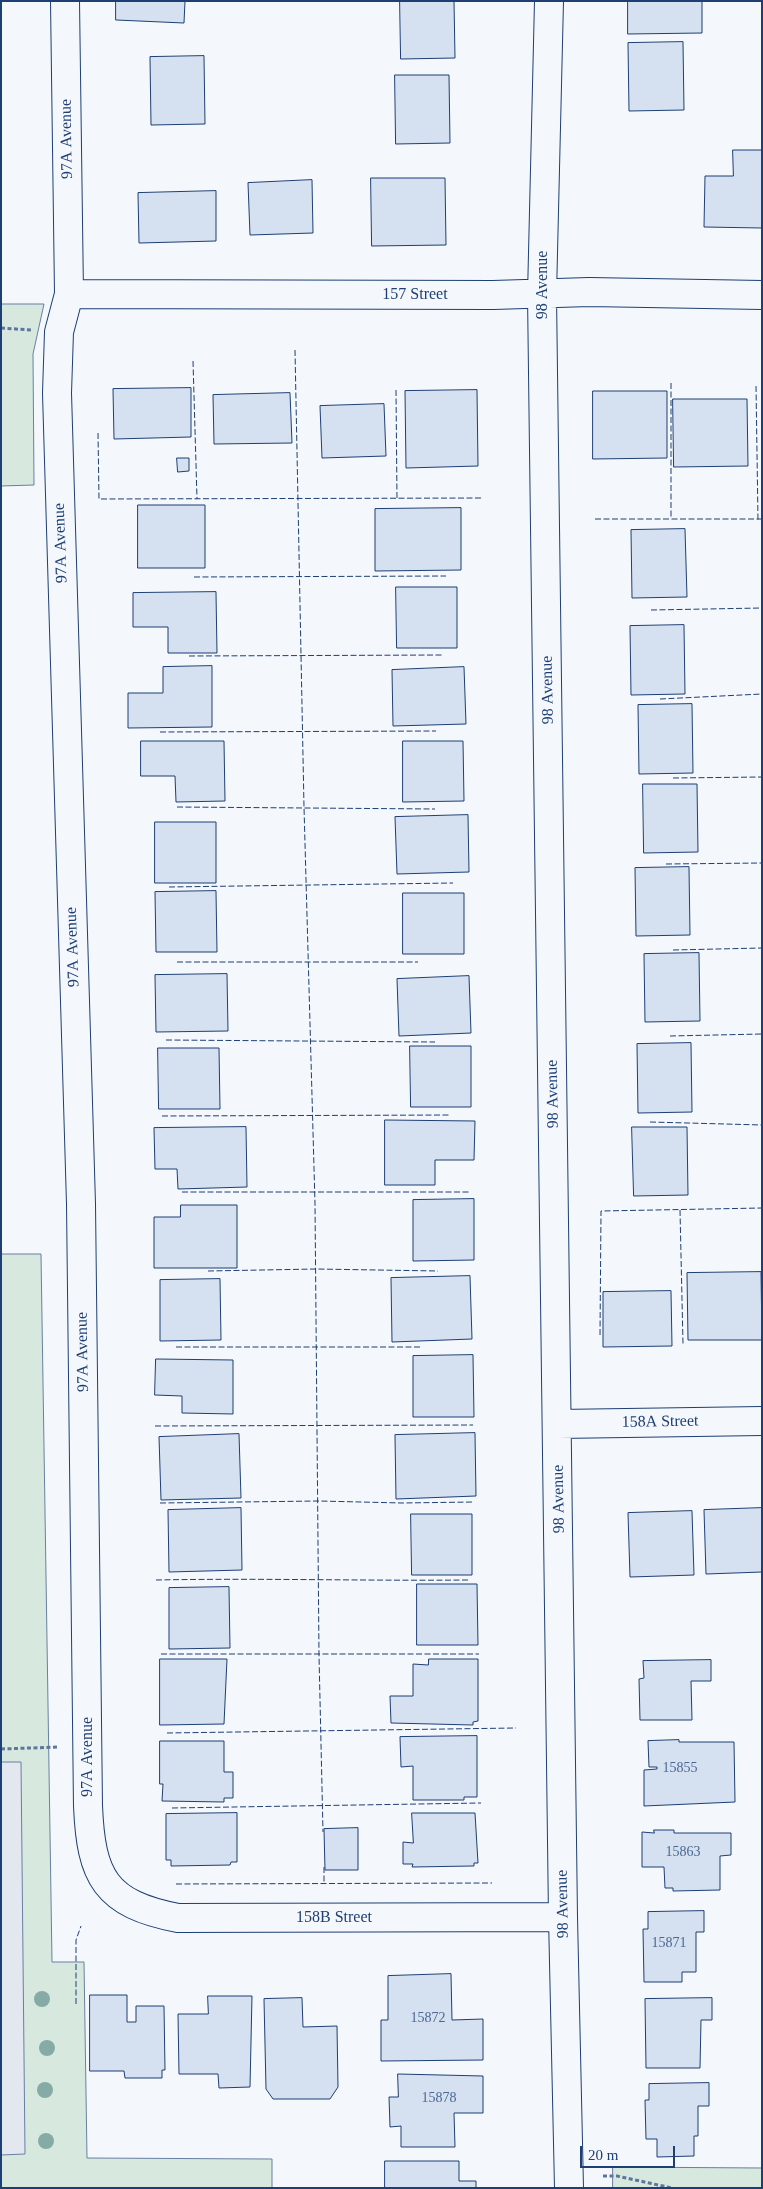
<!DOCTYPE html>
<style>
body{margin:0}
#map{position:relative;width:763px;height:2189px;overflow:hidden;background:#f4f7fb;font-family:Georgia,serif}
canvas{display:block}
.frame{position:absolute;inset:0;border:2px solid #1d3f73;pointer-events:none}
.scale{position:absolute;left:580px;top:2146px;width:95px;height:22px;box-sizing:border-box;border:2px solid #1d3f73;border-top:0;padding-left:6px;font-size:15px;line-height:18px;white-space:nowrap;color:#1d3f73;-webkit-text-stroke:4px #f4f7fb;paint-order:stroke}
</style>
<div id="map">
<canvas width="763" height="2189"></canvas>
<div class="frame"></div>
<div class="scale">20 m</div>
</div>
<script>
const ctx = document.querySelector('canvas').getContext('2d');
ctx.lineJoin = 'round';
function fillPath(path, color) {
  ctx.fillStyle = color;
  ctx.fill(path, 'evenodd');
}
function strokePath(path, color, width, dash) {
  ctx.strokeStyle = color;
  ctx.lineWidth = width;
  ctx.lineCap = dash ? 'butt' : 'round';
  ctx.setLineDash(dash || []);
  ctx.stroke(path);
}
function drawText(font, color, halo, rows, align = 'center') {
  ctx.font = font + ' Georgia,serif';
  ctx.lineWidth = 4;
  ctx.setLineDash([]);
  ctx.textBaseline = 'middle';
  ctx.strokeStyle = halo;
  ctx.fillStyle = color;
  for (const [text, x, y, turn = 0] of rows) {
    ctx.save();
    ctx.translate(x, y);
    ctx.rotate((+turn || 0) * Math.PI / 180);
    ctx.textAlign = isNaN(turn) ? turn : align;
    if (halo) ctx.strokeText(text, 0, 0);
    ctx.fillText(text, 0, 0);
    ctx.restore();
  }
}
const green = new Path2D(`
 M1,304h43l-11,50 1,131 -33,1z
 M1,1254h40l11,708h32l3,196 185,1v29h-271z
 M613,2167l149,1v20h-149z`);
fillPath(green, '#d7e8df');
strokePath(green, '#687fa3', 1);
const parking = new Path2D(`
 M1,1762h20l4,392 -24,1z`);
fillPath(parking, '#e3e8f0');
strokePath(parking, '#687fa3', 1);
const building = new Path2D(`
 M116,1h69l-1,22 -68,-3z
 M400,1h54l1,57 -54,1z
 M628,1h74v32l-74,1z
 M683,42l1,68 -55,1 -1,-68z
 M204,56l1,68 -54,1 -1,-68z
 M395,75h54l1,68 -54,1z
 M733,150h29v78l-58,-1 1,-51h28z
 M371,178h74l1,67 -74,1z
 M312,180l1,53 -63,2 -2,-52z
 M216,191v50l-77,2 -1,-50z
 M191,388v49l-77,2 -1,-50z
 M477,390l1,76 -72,2 -1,-77z
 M593,391h74v67l-74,1z
 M290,393l2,50 -78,1 -1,-49z
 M673,399h74l1,67 -74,1z
 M384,404l2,52 -64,2 -2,-52z
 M177,458h12v13l-11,1z
 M138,505h67v63h-67z
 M461,508v62l-86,1v-62z
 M685,529l2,68 -55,1 -1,-68z
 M396,587h61v61h-60z
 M216,592l1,61h-49v-26h-35v-34z
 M684,625l1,69 -54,1 -1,-69z
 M212,666v61l-84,1v-35h35v-26z
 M464,667l2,57 -73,2 -1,-56z
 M692,704l1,69 -54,1 -1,-69z
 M141,741h83l1,60 -49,1 -1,-26h-34z
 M403,741h60l1,60 -61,1z
 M643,784h54l1,68 -54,1z
 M468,815l1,57 -72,2 -2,-57z
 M155,822h61v61h-61z
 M689,867l1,68 -54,1 -1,-68z
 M216,891l1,61h-61l-1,-60z
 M403,893h61v61h-61z
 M699,953l1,68 -55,1 -1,-68z
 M227,974l1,57 -72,1 -1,-57z
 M469,976l2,57 -72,3 -2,-57z
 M691,1043l1,69 -54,1 -1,-69z
 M410,1046h61v61h-60z
 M158,1048h61l1,61h-61z
 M385,1120l90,1 -1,39h-39v25h-50z
 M246,1127l1,60 -69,2 -1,-20h-22l-1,-41z
 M632,1127h55l1,68 -54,1z
 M474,1199v61l-61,1v-61z
 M181,1205h56v63h-83v-51h26z
 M761,1272l1,68h-74l-1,-67z
 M470,1276l2,63 -80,3 -1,-64z
 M220,1279l1,61 -61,1v-61z
 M671,1291l1,55 -69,1v-55z
 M473,1355l1,62h-61v-61z
 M156,1359l77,1v54l-51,-1v-17l-27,-1z
 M475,1433l1,63 -80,3 -1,-64z
 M239,1434l2,64 -80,2 -2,-63z
 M241,1508l1,62 -73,2 -1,-62z
 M762,1508v64l-56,2 -2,-64z
 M692,1511l2,64 -64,2 -2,-64z
 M411,1514h61v61h-60z
 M417,1584h60l1,61h-61z
 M229,1587l1,61 -61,1v-61z
 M160,1659h67l-3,65 -64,1z
 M429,1659h49v62l-5,1v3l-82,-2 -1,-27h23v-32l15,1z
 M711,1660v21h-20l1,39h-52l-1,-41 5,-1 -1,-17z
 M477,1736v61h-13v3h-51v-34l-12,1 -1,-30z
 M679,1740v2h55l1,60 -91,4v-36l13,-1v-2h-8l-1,-26z
 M160,1741h64v31h9v26h-9v4l-62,-1 1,-17h-3z
 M237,1813v49h-6l-1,3 -59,1v-6h-5v-46z
 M412,1813h63l3,50h-4v3h-2l-60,1 1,-3h-10v-22l10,1z
 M358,1828v42h-33l-1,-41z
 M654,1830h20v3h57v22l-11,1v34l-47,1v-3h-8l-1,-21h-22v-35l12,1z
 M704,1911v21h-8v40h-14v10h-38l-1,-53h5v-17z
 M451,1974l1,46 31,-1v41l-102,1v-41h7v-44z
 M90,1995h37v27h9v-16h28l1,64h-3v8h-37l-1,-7h-34z
 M208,1996h44l-2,91 -31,1 -1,-14h-39l-1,-60h30z
 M302,1998l1,29 34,-1 1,61 -8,12h-57l-7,-10 -2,-90z
 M712,1998v22h-11l-1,48h-54l-1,-69z
 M398,2074l85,2v37h-29l1,34h-54v-21l-11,1 -1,-30h9z
 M709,2083v23h-11v30h-4v20l-37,1v-18h-11l-1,-39h4v-16z
 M385,2161h74v20h17v7h-91z`);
fillPath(building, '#d5e0f0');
strokePath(building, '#1d3f73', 1);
const street = new Path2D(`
 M65,1l4,293 -10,38 -2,61 24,811 7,602c3,71 17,98 90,112l385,-1
 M549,1l-7,294 21,1622 6,271
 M69,294l424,1 96,-3 173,3
 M558,1424l204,-3`);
strokePath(street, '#1d3f73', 30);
strokePath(new Path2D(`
 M1,328l30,2
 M1,1749l58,-2
 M603,2176h14l55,12`), '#5e769c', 3, [4, 2.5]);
strokePath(street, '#f4f7fb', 28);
strokePath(new Path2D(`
 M295,350l9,457 11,397 4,451 4,177
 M193,361l4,138
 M671,383v136
 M756,386l2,134
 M396,390l1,109
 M98,433l1,66 383,-1
 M595,519h167
 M194,577l252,-1
 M651,610l111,-2
 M189,656l254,-1
 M660,699l102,-5
 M160,732l276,-1
 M673,778l89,-1
 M177,807l258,2
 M666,864l96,-1
 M169,887l284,-4
 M673,950l89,-2
 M177,962h241
 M670,1036l92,-2
 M166,1040l269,2
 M162,1116l288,-1
 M650,1122l112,3
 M182,1192h289
 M680,1210l3,134
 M208,1271l108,-2 122,2
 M600,1335l1,-124 161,-3
 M176,1347h246
 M155,1426l318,-1
 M160,1503l159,-2 83,2 72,-1
 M156,1580c104,-2 208,1 312,0
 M161,1654h318
 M167,1733l349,-5
 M172,1808l309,-5
 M324,1867v17
 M176,1884l316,-1
 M76,2004v-64l5,-14`), '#1d3f73', 1, [6, 2.5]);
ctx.fillStyle = '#86aba6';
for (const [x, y] of [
 [42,1999],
 [47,2048],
 [45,2090],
 [46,2141]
]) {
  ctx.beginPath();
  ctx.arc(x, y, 8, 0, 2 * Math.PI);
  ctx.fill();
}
drawText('14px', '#4b6792', null, [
 ["15855",680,1768],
 ["15863",683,1852],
 ["15871",669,1943],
 ["15872",428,2018],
 ["15878",439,2098]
]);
drawText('16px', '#1d3f73', '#f4f7fb', [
 ["97A Avenue",67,139,-91],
 ["98 Avenue",543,285,-90],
 ["157 Street",415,295],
 ["97A Avenue",61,543,-92],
 ["98 Avenue",548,690,-91],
 ["97A Avenue",73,947,-92],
 ["98 Avenue",553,1094,-91],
 ["97A Avenue",83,1352,-91],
 ["158A Street",660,1422,-1],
 ["98 Avenue",559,1499,-91],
 ["97A Avenue",88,1757,-90],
 ["98 Avenue",563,1904,-91],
 ["158B Street",334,1918]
]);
</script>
